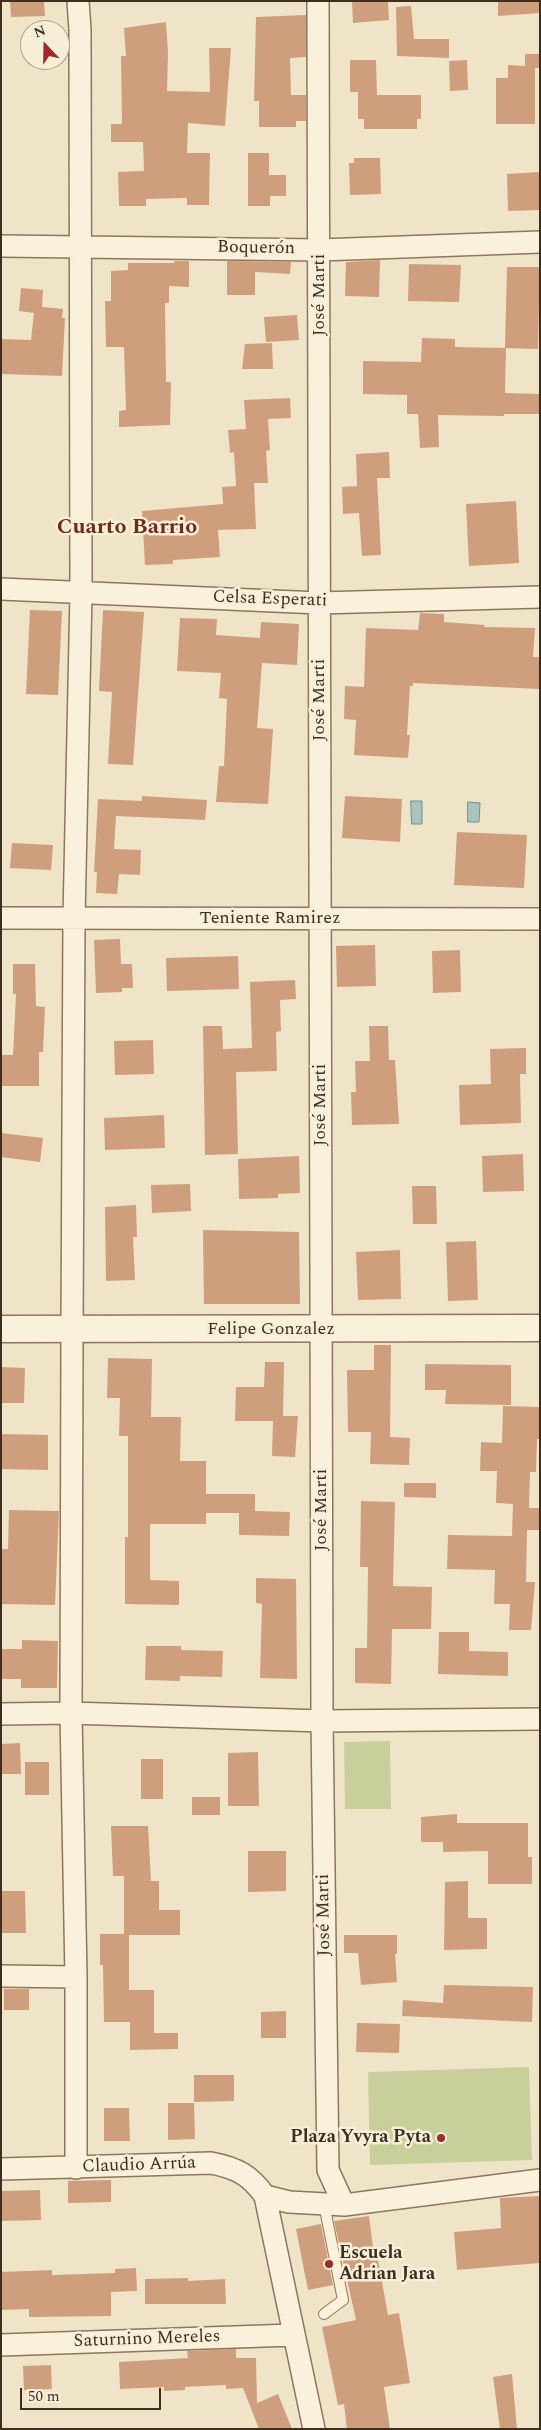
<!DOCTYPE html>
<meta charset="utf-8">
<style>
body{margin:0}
#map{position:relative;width:541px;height:2430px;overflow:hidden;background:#f0e4c8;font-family:Spectral,serif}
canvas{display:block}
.frame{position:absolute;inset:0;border:2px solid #3d2e20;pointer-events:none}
.north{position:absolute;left:20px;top:20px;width:50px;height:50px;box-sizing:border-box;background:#f7eed8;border:1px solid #ada18e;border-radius:50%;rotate:339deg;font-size:14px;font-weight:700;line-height:20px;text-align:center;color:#3d2e20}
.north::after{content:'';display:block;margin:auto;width:18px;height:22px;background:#9e2a2b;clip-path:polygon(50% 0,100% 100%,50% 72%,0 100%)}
.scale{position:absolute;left:20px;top:2388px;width:141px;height:22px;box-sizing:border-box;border:2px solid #3d2e20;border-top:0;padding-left:6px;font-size:15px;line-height:18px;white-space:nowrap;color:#3d2e20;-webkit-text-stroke:4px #f7eed8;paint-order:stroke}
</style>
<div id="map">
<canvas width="541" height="2430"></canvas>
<div class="frame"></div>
<div class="north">N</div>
<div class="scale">50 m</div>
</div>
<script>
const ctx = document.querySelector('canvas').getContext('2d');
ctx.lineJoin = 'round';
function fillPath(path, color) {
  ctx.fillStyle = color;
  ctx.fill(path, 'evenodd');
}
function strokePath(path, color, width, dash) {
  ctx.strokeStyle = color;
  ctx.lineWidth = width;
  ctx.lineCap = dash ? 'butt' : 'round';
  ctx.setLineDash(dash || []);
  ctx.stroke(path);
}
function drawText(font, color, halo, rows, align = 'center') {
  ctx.font = font + ' Spectral,serif';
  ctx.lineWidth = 5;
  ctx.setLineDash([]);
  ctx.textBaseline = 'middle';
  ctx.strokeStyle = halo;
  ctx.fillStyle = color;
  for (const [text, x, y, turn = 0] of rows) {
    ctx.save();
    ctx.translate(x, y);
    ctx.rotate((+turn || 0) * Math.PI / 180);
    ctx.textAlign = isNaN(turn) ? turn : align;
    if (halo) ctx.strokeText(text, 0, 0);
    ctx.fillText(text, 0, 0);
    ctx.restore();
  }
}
fillPath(new Path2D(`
 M390,1741l1,68h-46l-1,-67z
 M529,2067l3,93 -162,5 -2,-93z`), '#c9cf9b');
const water = new Path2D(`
 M411,801h11v23h-10z
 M468,802l12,1 -1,19h-11z`);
fillPath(water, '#a9c4bc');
strokePath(water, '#6f938a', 1);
fillPath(new Path2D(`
 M10,1h34l1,15 -34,1z
 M352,1h36l1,19 -36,3z
 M498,1h42v12l-42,3z
 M411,6l3,33h35v19l-52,-2 -1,-49z
 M306,15v42l-16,1 1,37h15v26h-10v6h-37v-26h-5l2,-84z
 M166,22l2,31 -1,38 43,1 -1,-44h22l-6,78 -37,-3 -1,30h23l-1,52h-22v-7l-41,1v7h-27l-1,-34 26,-1 -1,-29h-32v-18h11l-1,-68h5l-2,-28z
 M525,54h15v14h-5v56h-39v-46h12v-13l17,1z
 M350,60h26l1,35h44v24h-4v10h-53v-10h-6v-27h-8z
 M467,60l1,30 -18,1 -1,-30z
 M248,153h21v22h17v21h-16v10h-22z
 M354,158h26l1,36 -31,1 -1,-32h5z
 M540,172v38l-32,1 -1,-37z
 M380,260l-1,37 -34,-1 1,-34z
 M174,261h15v26l-20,-1v17h-4l1,79h5l-1,43 -51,2v-16l7,-1 -2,-63h-18l-1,-46h6v-30l17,-1v-7h46z
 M227,261l64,1 -1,12 -35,-2v23h-28z
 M409,264l52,1 -2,37 -51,-1z
 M507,267h33l-2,82 -32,-1 -1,45 35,1v20h-36v2l-66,-1 1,32 -19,1 -2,-34h-11v-19l-44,-1v-33l58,1 1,-24 33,1v8l50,1z
 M21,288l22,2 -1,17 21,2 -1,9h3l-3,58 -61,-2v-35l30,1 3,-27 -15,-2z
 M297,315l2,25 -33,2 -2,-25z
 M272,343l1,26h-31l3,-25z
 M290,398l1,20 -23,1 2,31 -4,1 2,32h-14l2,46 -38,1 2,27 -47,3v4l-28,1 -3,-54 81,-7 -1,-17 14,-1 -2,-34 -4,1 -2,-23 18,-1 -2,-29z
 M389,452l1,26h-13l4,77 -19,1 -3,-43 -16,1 -1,-27 15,-1 -1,-32z
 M516,501l3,62 -50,3 -3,-62z
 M30,610l32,1 -4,84 -32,-1z
 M103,610l41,2 -11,153 -25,-1 4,-72 -13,-1z
 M420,613l24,1v8l41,3 -1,2 51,1 -2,29h7l-1,32 -126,-6v3h-3l-3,49h3l-2,23 -54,-3 2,-35 -12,-1 1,-33 19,1 2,-59 52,2z
 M180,618l37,1 -1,16 44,3 1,-16 38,2 -2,41 -35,-2 -5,65 16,1 -5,75 -52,-2 3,-36h5l3,-67 -8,-1 2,-25 -44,-2z
 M142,796l65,4 -2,20 -89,-4 -2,33 27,1 -1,25 -21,-1 -2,20 -21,-1 1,-21h-3l4,-73 44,2z
 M345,796l57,3 -2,43 -58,-4z
 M457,832l70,3 -3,53 -70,-3z
 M12,843l41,2 -2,25 -41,-2z
 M120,939l1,25h11l1,24h-11v4l-26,1 -2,-53z
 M375,945l1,41 -39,1 -1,-41z
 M460,950l1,42 -28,1 -1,-42z
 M238,956l1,33 -72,2 -1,-33z
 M13,964h22l1,42 9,1 -2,45h-4v34h-38v-31h12l3,-61h-3z
 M295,980l1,19 -16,1 1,31 -5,1 1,39 -41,1 2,82 -33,1 -2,-129h19l1,23 29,-1 -2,-66z
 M369,1026h19l1,34h6l4,64 -47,1 -1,-33h5l-1,-31h15z
 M153,1040l1,34 -39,1 -1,-34z
 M526,1048v26h-6l1,49 -61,2 -1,-40 32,-1 -1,-35z
 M164,1115l1,33 -60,2 -1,-32z
 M1,1133l42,5 -3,24 -39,-5z
 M523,1154l1,37 -41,1 -1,-36z
 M299,1156l1,37 -22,1v4l-39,1 -1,-40z
 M190,1184l1,27 -39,2 -1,-28z
 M412,1186h24l1,38h-24z
 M136,1205l1,32h-4l2,43 -29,1 -1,-74z
 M203,1230l96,2 1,72h-96z
 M476,1241l2,59 -30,1 -2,-59z
 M400,1250l1,49 -43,1 -2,-48z
 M374,1345h17l-1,92 20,1 -1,27 -39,-1 1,-32h-23l-1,-62h27z
 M108,1358l44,1 -1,58h30l-1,44h26v33h49v17l35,1 -1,24 -50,-1v-22h-33v11h-56v56l29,1v24l-54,-1v-67h3v-101h-9l1,-38h-13z
 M265,1362h19l-1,54h15l-3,41 -23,-1 1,-35h-38l1,-34h28z
 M425,1364l86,1v40l-66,-1 1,-14h-21z
 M1,1367l24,1 -1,35h-23z
 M503,1406l37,1v32h-3l-1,33h-6l-1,36h11v22h-13l-1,52h9l-4,48h-22l1,-26h-16l1,-34 -48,-1 1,-34 64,1 1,-32 -17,-1 1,-32h-17l1,-29 21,1z
 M1,1434l47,1v35l-47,-1z
 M404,1483h32v15l-32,-1z
 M361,1501l34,1 -2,84 39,1 -1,42h-39l-1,55 -36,-1v-35h12l1,-81h-8z
 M9,1510l50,1 -4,94 -54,-1v-55h7z
 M256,1578l40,1 1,100 -37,-1 2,-74 -6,-1z
 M439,1632h30v19l39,1v24l-70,-2z
 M22,1640l36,1 -1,47h-36v-9h-20v-30h21z
 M146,1646h35v4l42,1 -1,26 -42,-1v5l-35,-1z
 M20,1743l1,31h-20v-30z
 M258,1752l1,54h-31v-53z
 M141,1759h22v40h-22z
 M25,1762h24v33h-24z
 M192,1797h28v18h-28z
 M457,1814v9h71v34h4v27h-44v-33l-45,1v-10h-22v-25z
 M111,1826h37l3,55h8v29h21v25h-51v55h25v43h24v16l-48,1v-28h-26l-1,-57h-3v-31h24v-58h-11z
 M248,1851h38v40l-38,1z
 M468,1881v37h19v31l-43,1 1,-68z
 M1,1891h24l1,42h-25z
 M344,1935h53v19h-2l2,28 -36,3 -3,-32h-14z
 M444,1985l89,2 -1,35 -130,-6 1,-16 40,3z
 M4,1989h25v21h-25z
 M286,2011v27h-25v-26z
 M357,2023l43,1 -1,29 -43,-1z
 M194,2075h40v26l-40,1z
 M168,2103h26l1,36 -27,1z
 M104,2108h25l1,33h-26z
 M111,2180v22l-43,1v-22z
 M40,2190l1,30 -39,1 -1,-30z
 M540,2196v67l-83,7 -3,-38 47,-4 -1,-30z
 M369,2216l5,39 3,-1 11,61 11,-2 11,70 -26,4 6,42h-43l-3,-25 -6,1 -16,-78 34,-7 -22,-99z
 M321,2224l12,61 -25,5 -12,-61z
 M136,2268l1,23 -26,1v24l-82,1v-8l-28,1v-38l51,-2v5l63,-2v-4z
 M188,2278v3l37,-2 1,25h-81v-25z
 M236,2349v9h20l1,45 21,-9 14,35h-33l-16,-41 -17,1v-4l-41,2v3l-21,1v-4l-44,2 -1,-27 69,-4 -1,-7z
 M51,2365l1,24 -28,1 -1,-24z
 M512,2374l5,55h-17l-7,-52z`), '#cf9f7d');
const service = new Path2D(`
 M324,2204l19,96 -19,14`);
const minor = new Path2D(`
 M318,1l4,1720 6,449 16,35
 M1,246l319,4 220,-8
 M1,589l318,14 221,-6
 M1,918l539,1
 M1,1714l70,-1 251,8 218,-2
 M1,1976l75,1
 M76,2168v-191l-5,-264 1,-383 2,-412 7,-325 -1,-563 -2,-29
 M1,2169l210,-6c26,5 39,12 54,33l49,233
 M265,2196l24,6 55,3 196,-25
 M1,2345l292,-10`);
const tertiary = new Path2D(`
 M1,1329l539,-1`);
strokePath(service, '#8d765c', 12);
strokePath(minor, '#8d765c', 24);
strokePath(tertiary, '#8d765c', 29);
strokePath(service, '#faf1dc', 10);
strokePath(minor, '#faf1dc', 21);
strokePath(tertiary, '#faf1dc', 26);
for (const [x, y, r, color] of [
 [441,2138,5,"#9e2a2b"],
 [329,2264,5,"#9e2a2b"]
]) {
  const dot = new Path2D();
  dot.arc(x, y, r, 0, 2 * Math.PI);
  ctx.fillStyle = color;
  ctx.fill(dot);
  strokePath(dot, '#f7eed8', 2);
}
drawText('18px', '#3d2e20', '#f7eed8', [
 ["Boquerón",256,249,1],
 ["José Marti",320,295,-90],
 ["Celsa Esperati",270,600,2],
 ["José Marti",320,700,-90],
 ["Teniente Ramirez",270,919],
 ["José Marti",321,1105,-90],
 ["Felipe Gonzalez",271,1330],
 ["José Marti",322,1510,-90],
 ["José Marti",325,1915,-91],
 ["Claudio Arrúa",139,2166,-2],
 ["Saturnino Mereles",147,2340,-2]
]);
drawText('bold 18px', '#3d2e20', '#f7eed8', [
 ["Plaza Yvyra Pyta",431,2138],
 ["Escuela",339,2254,"left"],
 ["Adrian Jara",339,2275,"left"]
], 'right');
drawText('bold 22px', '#6b2e1e', '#f7eed8', [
 ["Cuarto Barrio",127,529]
]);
</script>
